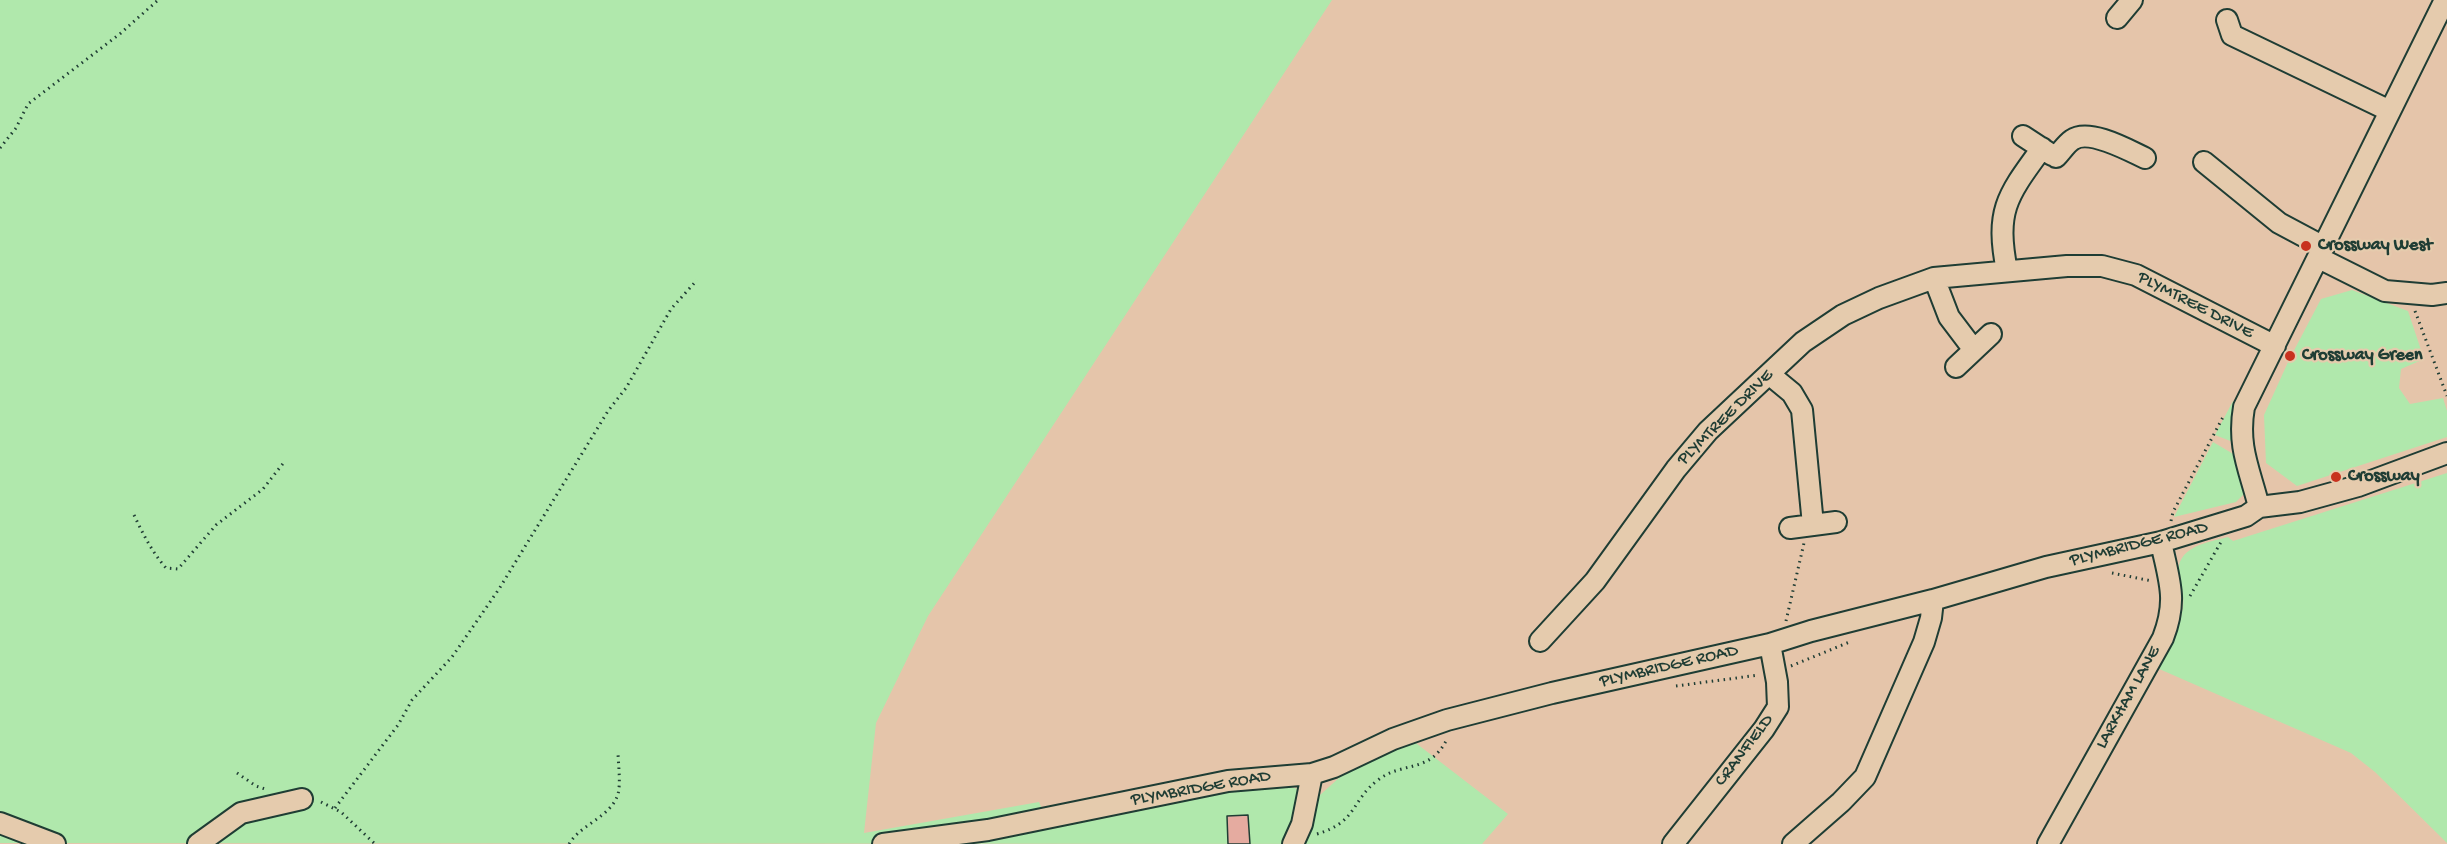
<!DOCTYPE html>
<style>
body{margin:0}
canvas{display:block;background:#e5c5aa}
</style>
<canvas width="2447" height="844"></canvas>
<script>
const ctx = document.querySelector('canvas').getContext('2d');
ctx.lineJoin = 'round';
function fillPath(path, color) {
  ctx.fillStyle = color;
  ctx.fill(path, 'evenodd');
}
function strokePath(path, color, width, dash) {
  ctx.strokeStyle = color;
  ctx.lineWidth = width;
  ctx.lineCap = dash ? 'butt' : 'round';
  ctx.setLineDash(dash || []);
  ctx.stroke(path);
}
function drawText(font, color, halo, rows, align = 'center') {
  ctx.font = font + ' "Gochi Hand",sans-serif';
  ctx.lineWidth = 4.5;
  ctx.setLineDash([]);
  ctx.textBaseline = 'middle';
  ctx.strokeStyle = halo;
  ctx.fillStyle = color;
  for (const [text, x, y, turn = 0] of rows) {
    ctx.save();
    ctx.translate(x, y);
    ctx.rotate((+turn || 0) * Math.PI / 180);
    ctx.textAlign = isNaN(turn) ? turn : align;
    if (halo) ctx.strokeText(text, 0, 0);
    ctx.fillText(text, 0, 0);
    ctx.restore();
  }
}
fillPath(new Path2D(`
 M0,0h1332l-404,616 -52,107 -12,110 175,-31 12,27 225,-46 44,12 20,-18 68,-40 100,77 -26,30 -1482,-1z
 M2352,290l56,21 16,48 -23,10 -2,19 11,16 33,-6 4,13v26l-150,49 -31,-23 -2,-48 25,-55 32,-61z
 M2233,401v41l-18,-7z
 M2213,442l22,13 8,27 1,12 -8,8 -62,15z
 M2447,473v370l-72,-71 -24,-19 -194,-85c7,-16 19,-33 24,-51 5,-20 1,-23 -2,-41 -5,-29 29,-34 49,-39l5,4z`), '#b0e8ac');
const building = new Path2D(`
 M1248,815l2,29h-22l-1,-28z`);
fillPath(building, '#e5aba0');
strokePath(building, '#1f3d34', 1.5);
const minor = new Path2D(`
 M2117,18l15,-18
 M2227,20l5,15 158,76
 M2023,136l29,19
 M2056,157c5,-5 10,-13 16,-17 17,-12 56,10 73,18
 M2204,162l75,61 45,24
 M2319,258l66,33 47,4 15,-2
 M2007,271c-12,-61 0,-75 35,-123
 M1934,278l15,39 25,33
 M1956,367l35,-33
 M1769,374l23,19 10,17 11,115
 M2259,507c-9,-37 -22,-60 -15,-100l201,-407
 M1790,528l46,-6
 M1540,641l55,-60 81,-112 32,-38 95,-89 40,-27 36,-17 55,-20 133,-12h35l34,9 139,71
 M0,823l55,21
 M198,844l43,-31 61,-14
 M883,844l105,-14 240,-49 84,-7 22,-7 59,-28 54,-19 105,-27 218,-49 41,-13 122,-31 113,-33 115,-25 85,-26 13,-9 41,-5 58,-16 89,-33
 M1293,844l9,-20 10,-50
 M1673,844l91,-115 14,-22 -1,-25 -7,-38
 M1793,844l48,-42 24,-25 59,-135 7,-24 2,-18
 M2048,844l115,-206c15,-39 6,-57 -2,-96`);
strokePath(minor, '#1f3d34', 24);
strokePath(new Path2D(`
 M0,148l16,-20 12,-24 93,-71 37,-33
 M2415,311l32,85
 M134,515c9,19 18,37 32,53l12,1 38,-44 47,-36 22,-28
 M2171,521l2,-9 50,-95
 M2112,573l40,8
 M2190,596l31,-54
 M1786,621l18,-78
 M1791,666l61,-25
 M1676,686l83,-11
 M237,773l19,13 9,3
 M321,802l20,10 34,32
 M335,808l63,-83 14,-25 40,-43 47,-68 109,-178 18,-23 45,-79 26,-29
 M1317,834c41,-12 34,-34 61,-54 24,-19 52,-6 69,-41
 M569,844c12,-20 42,-27 49,-50 3,-12 0,-31 0,-43`), '#1f3d34', 3, [1.5, 4.5]);
strokePath(minor, '#e5cbad', 20);
for (const [x, y, r, color] of [
 [2306,246,6,"#c8321e"],
 [2290,356,6,"#c8321e"],
 [2336,477,6,"#c8321e"]
]) {
  const dot = new Path2D();
  dot.arc(x, y, r, 0, 2 * Math.PI);
  ctx.fillStyle = color;
  ctx.fill(dot);
  strokePath(dot, '#e5cbad', 2);
}
drawText('bold 18px', '#1f3d34', '#e5cbad', [
 ["Crossway West",2318,246],
 ["Crossway Green",2302,356],
 ["Crossway",2348,477]
], 'left');
drawText('18px', '#1f3d34', '#e5cbad', [
 ["PLYMTREE DRIVE",2195,306,27],
 ["PLYMTREE DRIVE",1726,418,-45],
 ["PLYMBRIDGE ROAD",2139,545,-14],
 ["PLYMBRIDGE ROAD",1669,667,-13],
 ["LARKHAM LANE",2129,698,-61],
 ["CRANFIELD",1745,751,-53],
 ["PLYMBRIDGE ROAD",1201,789,-10]
]);
</script>
